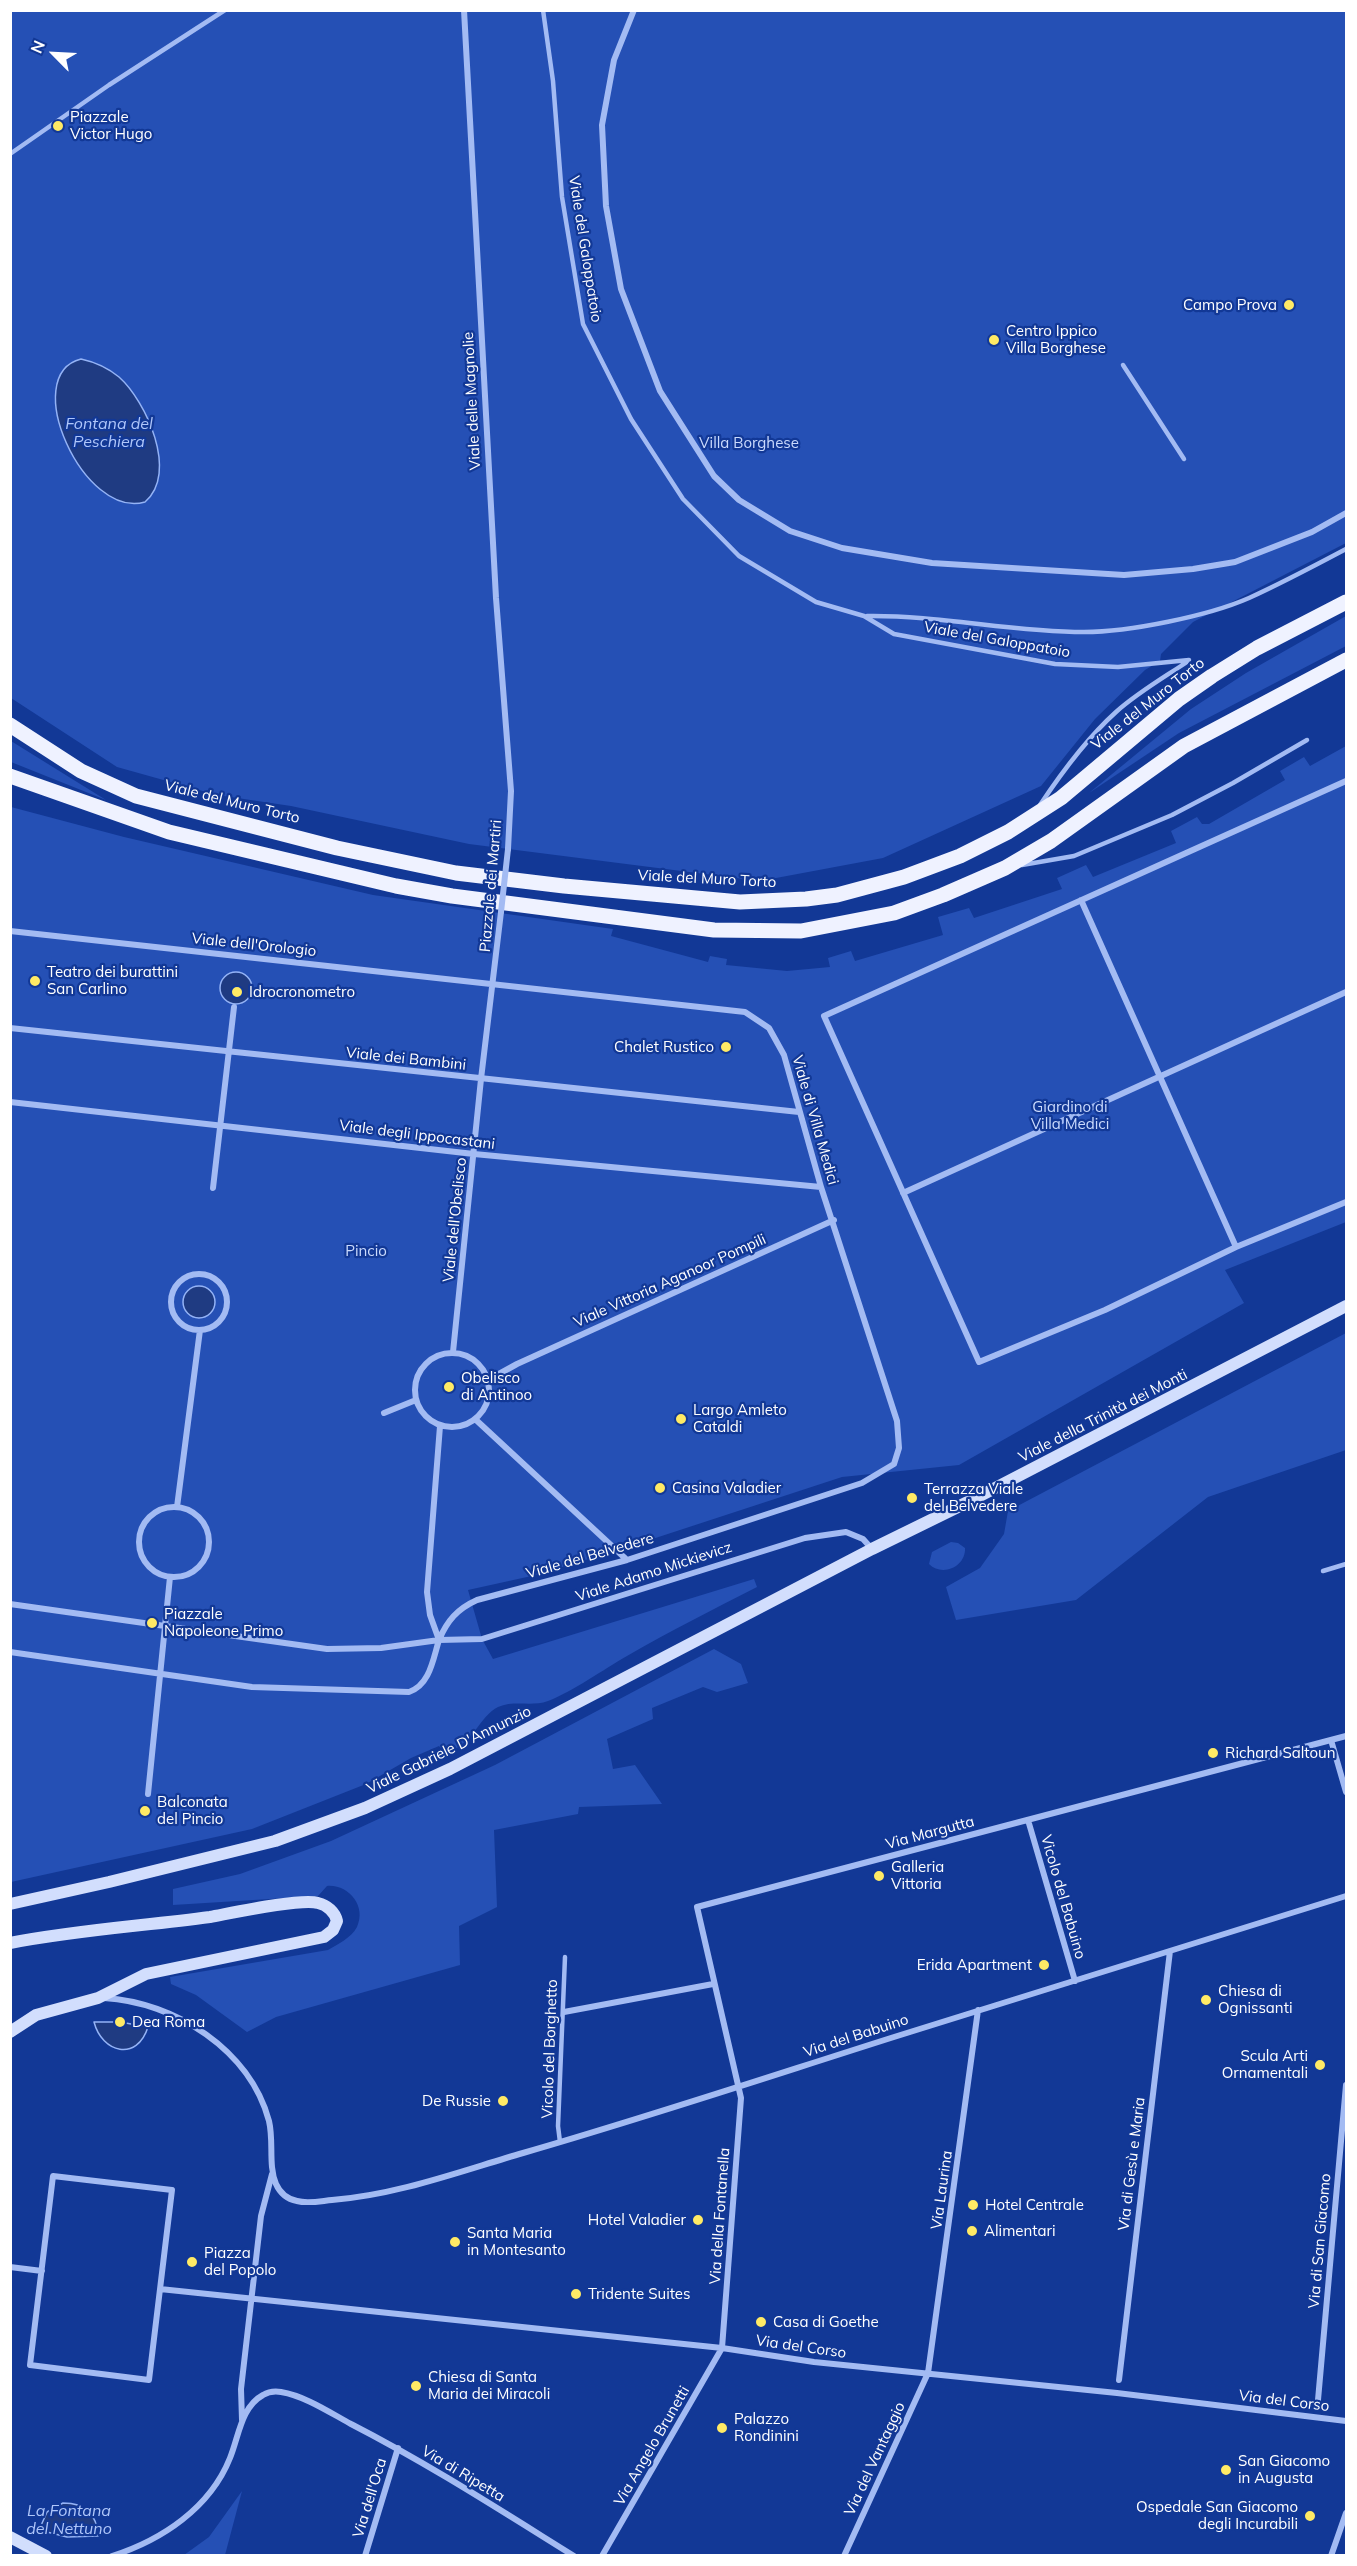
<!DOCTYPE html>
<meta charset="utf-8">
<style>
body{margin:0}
#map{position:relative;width:1357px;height:2566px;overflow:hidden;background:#123896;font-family:Mulish,sans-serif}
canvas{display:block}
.frame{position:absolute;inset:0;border:12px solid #fff;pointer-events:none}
.north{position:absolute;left:24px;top:24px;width:60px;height:60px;-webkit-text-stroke:4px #123896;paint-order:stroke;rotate:294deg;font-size:16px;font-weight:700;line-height:24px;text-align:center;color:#fff}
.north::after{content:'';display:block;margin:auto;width:21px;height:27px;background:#fff;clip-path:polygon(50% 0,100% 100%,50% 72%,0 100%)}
</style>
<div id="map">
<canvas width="1357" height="2566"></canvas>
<div class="frame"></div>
<div class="north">N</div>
</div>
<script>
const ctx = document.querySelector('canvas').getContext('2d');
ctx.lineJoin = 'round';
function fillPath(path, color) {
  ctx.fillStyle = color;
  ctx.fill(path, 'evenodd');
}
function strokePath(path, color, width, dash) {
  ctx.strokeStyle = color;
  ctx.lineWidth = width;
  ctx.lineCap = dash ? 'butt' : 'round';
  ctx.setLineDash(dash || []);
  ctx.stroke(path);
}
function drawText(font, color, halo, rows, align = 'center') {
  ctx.font = font + ' Mulish,sans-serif';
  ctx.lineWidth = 4.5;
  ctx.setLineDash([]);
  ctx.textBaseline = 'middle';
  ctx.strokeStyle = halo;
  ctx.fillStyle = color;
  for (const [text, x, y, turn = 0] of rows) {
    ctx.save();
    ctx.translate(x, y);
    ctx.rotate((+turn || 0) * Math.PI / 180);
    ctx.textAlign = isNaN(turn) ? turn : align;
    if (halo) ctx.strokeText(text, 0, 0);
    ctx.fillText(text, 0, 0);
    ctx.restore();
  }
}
fillPath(new Path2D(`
 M10,11h1336v532l-153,79 -32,32 -1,7 -15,9 -50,49 -54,67 -158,72 -123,23 -291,-37 -178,-38 -74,-11 -100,-28 -106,-69z
 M1346,616v30l-167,87 -90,60 102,-84 55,-36z
 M11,741l95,59 -95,-38z
 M1346,746v476l-121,48 19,33 -285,162 -117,12 -214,70 -92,28 -68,15 14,49 11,20 261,-80 3,8c-43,22 -87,44 -130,69 -23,13 -55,36 -79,45 -16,6 -34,-1 -50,6 -17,7 -29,44 -54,45l-5,-6 -28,12 -45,26 -114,45 -241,53v-1075l113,30 249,58 240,34 -2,7 97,26 2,-6 17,3 -1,6 61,6 43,-4 -2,-9 23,-7 4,10 88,-26 -5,-18 31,-9 5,10 88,-29 -5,-11 29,-13 7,12 83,-34 -5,-12 26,-14 5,7h7l76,-44 -5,-9 24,-14 6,9z
 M1346,1333v117l-138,47 -132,103 -120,20 -10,-33 34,-19 24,-34 4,-23z
 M951,1542l7,1 7,5c1,19 -23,29 -36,16l3,-12z
 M714,1649l27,15 7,19 -31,9 -14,-5 -51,21 1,11 -46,20 6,30 22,-4 27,39 -83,3 -1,7 -84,16 3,77 -38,19 1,39 -184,52 -29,15 -51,-37 -25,-11 -1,-7 158,-27c10,-6 23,-12 29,-23 10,-21 -9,-43 -30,-41l-9,10 -145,9v-16l67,-15 91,-33 164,-76z
 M242,2491l-17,64h-41l25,-18z`), '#2550b5');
const water = new Path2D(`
 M81,359c14,3 27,9 38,18 27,24 60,96 26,125 -61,18 -127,-127 -64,-143z
 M220 988a16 16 0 1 1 32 0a16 16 0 1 1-32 0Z
 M183 1302a16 16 0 1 1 32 0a16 16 0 1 1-32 0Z
 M94,2022h26l28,5c-11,35 -46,26 -54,-5z
 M63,2503c22,0 34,11 35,33l-31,1 -28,-7 8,-18z`);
fillPath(water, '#1f3b82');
strokePath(water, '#94b3f6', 1.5);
strokePath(new Path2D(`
 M543,10l10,71 9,116 21,127 48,95 52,80 56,57 77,46 48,14 30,18 161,30 63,3 71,-7
 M10,154l99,-69 116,-75
 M1123,365l61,94
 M867,616c73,-1 144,16 217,16 45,0 124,-16 165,-34 33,-15 65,-32 97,-49
 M1040,805c22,-33 46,-66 76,-93 21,-19 47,-34 71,-50
 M1022,865l52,-9 98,-41 61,-32 74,-43
 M1323,1571l23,-7
 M560,2142l-2,-16 7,-169`), '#a3bbf3', 4.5);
strokePath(new Path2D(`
 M464,10l32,588 15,193 -3,58
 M634,10l-20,50 -12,65 4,81 15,83 39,102 54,85 25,24 51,31 52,17 90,15 192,12 69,-6 42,-7 77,-30 34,-19
 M1346,781l-522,235 155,346 126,-52 131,-63 110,-45
 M1081,900l155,347
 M10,931l735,81 24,16 15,27 37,132 76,234 2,27 -5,16 -32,19 -235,77 -150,40c-20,9 -30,21 -38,40l-58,8 -54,1 -317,-45
 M10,1028l789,84
 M10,1102l464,52 347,33
 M213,1188l21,-181
 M903,1193l443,-201
 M171 1302a28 28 0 1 1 56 0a28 28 0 1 1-56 0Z
 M453,1352l28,-273 20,-167
 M415 1390a37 37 0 1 1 74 0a37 37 0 1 1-74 0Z
 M488,1380l29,-16 317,-144
 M384,1413l32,-13
 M475,1419l152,141
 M177,1507l23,-177
 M139 1542a35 35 0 1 1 70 0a35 35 0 1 1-70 0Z
 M439,1640l43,-1 323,-101 41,-6 17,7 9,10
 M439,1640l-9,-25 -3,-23 13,-166
 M10,1652l242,35 157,5c21,-7 24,-33 30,-52
 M1331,1740l15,52
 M148,1794l22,-217
 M1028,1820l47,161
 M104,1998c71,4 146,52 165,123 5,21 -1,44 7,63 4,9 11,15 21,17 11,3 24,0 35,-1 65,-5 129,-29 191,-47 125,-36 248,-77 371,-116 151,-48 302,-94 452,-141
 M564,2012l149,-28
 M53,2176l119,14 -23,190 -119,-15z
 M10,2267l32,4
 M160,2289l562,59 92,14 303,31 229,28
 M1119,2380l51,-429
 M1318,2400l28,-315
 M242,2420l-1,-31 20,-173 11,-42
 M112,2556c50,-16 98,-48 118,-98 9,-22 11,-51 33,-63 5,-3 12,-4 18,-3 24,4 48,20 70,32 76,39 149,86 223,132
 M365,2556l33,-108
 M602,2556l120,-208 19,-250 -44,-191 649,-171
 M844,2556l84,-183 50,-363
 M1331,2556l15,-43`), '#a3bbf3', 6);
strokePath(new Path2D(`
 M10,1904l99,-22 166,-41 90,-33 85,-39 422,-220 102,-50 372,-193
 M10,1943c67,-13 133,-17 200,-26 22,-4 91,-19 108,-14 9,2 17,9 19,18l-4,9 -9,7 -178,37 -48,24 -62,17 -26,17
 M10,2537l36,19`), '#d2defd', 12);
strokePath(new Path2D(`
 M10,725l71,46 55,25 201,52 119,25 108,13 176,16 66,-3 31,-4 67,-18 56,-21 48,-24 53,-34 118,-99 33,-23 45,-28 89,-46
 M10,776l159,56 227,54 56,10 262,34 87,1 93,-18 49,-18 62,-27 46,-27 133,-95 162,-86`), '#eff2ff', 15);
strokePath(new Path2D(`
 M501,912l7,-63`), '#a3bbf3', 6);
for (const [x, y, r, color] of [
 [58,126,6,"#ffea65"],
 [1289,305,6,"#ffea65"],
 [994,340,6,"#ffea65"],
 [35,981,6,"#ffea65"],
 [237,992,6,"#ffea65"],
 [726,1047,6,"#ffea65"],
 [449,1387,6,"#ffea65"],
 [681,1419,6,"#ffea65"],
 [660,1488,6,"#ffea65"],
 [912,1498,6,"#ffea65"],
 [152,1623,6,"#ffea65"],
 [1213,1753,6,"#ffea65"],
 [145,1811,6,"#ffea65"],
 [879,1876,6,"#ffea65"],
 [1044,1965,6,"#ffea65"],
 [1206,2000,6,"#ffea65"],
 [120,2022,6,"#ffea65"],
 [1320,2065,6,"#ffea65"],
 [503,2101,6,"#ffea65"],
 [973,2205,6,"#ffea65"],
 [698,2220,6,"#ffea65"],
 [972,2231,6,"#ffea65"],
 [455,2242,6,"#ffea65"],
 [192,2262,6,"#ffea65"],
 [576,2294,6,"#ffea65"],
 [761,2322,6,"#ffea65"],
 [416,2386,6,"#ffea65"],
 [722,2428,6,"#ffea65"],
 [1226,2470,6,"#ffea65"],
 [1310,2516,6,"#ffea65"]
]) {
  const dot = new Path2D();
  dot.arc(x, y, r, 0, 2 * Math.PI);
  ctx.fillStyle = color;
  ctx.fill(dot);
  strokePath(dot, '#123896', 2);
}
drawText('15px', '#fff', '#123896', [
 ["Piazzale",70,117],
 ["Victor Hugo",70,134],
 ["Campo Prova",1277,305,"right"],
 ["Centro Ippico",1006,331],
 ["Villa Borghese",1006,348],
 ["Teatro dei burattini",47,972],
 ["San Carlino",47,989],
 ["Idrocronometro",249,992],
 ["Chalet Rustico",714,1047,"right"],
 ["Obelisco",461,1378],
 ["di Antinoo",461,1395],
 ["Largo Amleto",693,1410],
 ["Cataldi",693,1427],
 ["Casina Valadier",672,1488],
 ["Terrazza Viale",924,1489],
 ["del Belvedere",924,1506],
 ["Piazzale",164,1614],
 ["Napoleone Primo",164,1631],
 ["Richard Saltoun",1225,1753],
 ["Balconata",157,1802],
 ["del Pincio",157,1819],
 ["Galleria",891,1867],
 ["Vittoria",891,1884],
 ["Erida Apartment",1032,1965,"right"],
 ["Chiesa di",1218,1991],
 ["Ognissanti",1218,2008],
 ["Dea Roma",132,2022],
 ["Scula Arti",1308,2056,"right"],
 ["Ornamentali",1308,2073,"right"],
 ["De Russie",491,2101,"right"],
 ["Hotel Centrale",985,2205],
 ["Hotel Valadier",686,2220,"right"],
 ["Alimentari",984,2231],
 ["Santa Maria",467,2233],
 ["in Montesanto",467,2250],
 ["Piazza",204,2253],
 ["del Popolo",204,2270],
 ["Tridente Suites",588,2294],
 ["Casa di Goethe",773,2322],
 ["Chiesa di Santa",428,2377],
 ["Maria dei Miracoli",428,2394],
 ["Palazzo",734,2419],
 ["Rondinini",734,2436],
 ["San Giacomo",1238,2461],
 ["in Augusta",1238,2478],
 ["Ospedale San Giacomo",1298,2507,"right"],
 ["degli Incurabili",1298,2524,"right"]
], 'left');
drawText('15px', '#fff', '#123896', [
 ["Viale del Galoppatoio",585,249,81],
 ["Viale delle Magnolie",472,401,-93],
 ["Viale del Galoppatoio",997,640,10],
 ["Viale del Muro Torto",1148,704,-38],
 ["Viale del Muro Torto",232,802,14],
 ["Viale del Muro Torto",707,879,3],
 ["Piazzale dei Martiri",491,886,-85],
 ["Viale dell'Orologio",254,945,6],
 ["Viale dei Bambini",406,1059,6],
 ["Viale di Villa Medici",815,1120,74],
 ["Viale degli Ippocastani",417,1135,7],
 ["Viale dell'Obelisco",455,1220,-84],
 ["Viale Vittoria Aganoor Pompili",670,1281,-24],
 ["Viale della Trinità dei Monti",1103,1416,-27],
 ["Viale del Belvedere",590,1556,-16],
 ["Viale Adamo Mickievicz",654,1572,-18],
 ["Viale Gabriele D'Annunzio",449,1750,-26],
 ["Via Margutta",930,1833,-15],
 ["Vicolo del Babuino",1063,1897,74],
 ["Via del Babuino",856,2036,-18],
 ["Vicolo del Borghetto",550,2049,-88],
 ["Via di Gesù e Maria",1132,2164,-83],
 ["Via Laurina",942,2190,-82],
 ["Via della Fontanella",720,2216,-86],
 ["Via di San Giacomo",1320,2241,-85],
 ["Via del Corso",801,2347,8],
 ["Via del Corso",1284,2401,7],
 ["Via Angelo Brunetti",652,2446,-60],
 ["Via del Vantaggio",875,2459,-65],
 ["Via di Ripetta",463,2474,31],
 ["Via dell'Oca",370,2498,-73]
]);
drawText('15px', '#cadafd', '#123896', [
 ["Villa Borghese",749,443],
 ["Giardino di",1070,1107],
 ["Villa Medici",1070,1124],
 ["Pincio",366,1251]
]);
drawText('italic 16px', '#afc6fa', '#123896', [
 ["Fontana del",109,424],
 ["Peschiera",109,442],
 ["La Fontana",69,2511],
 ["del Nettuno",69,2529]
]);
</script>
